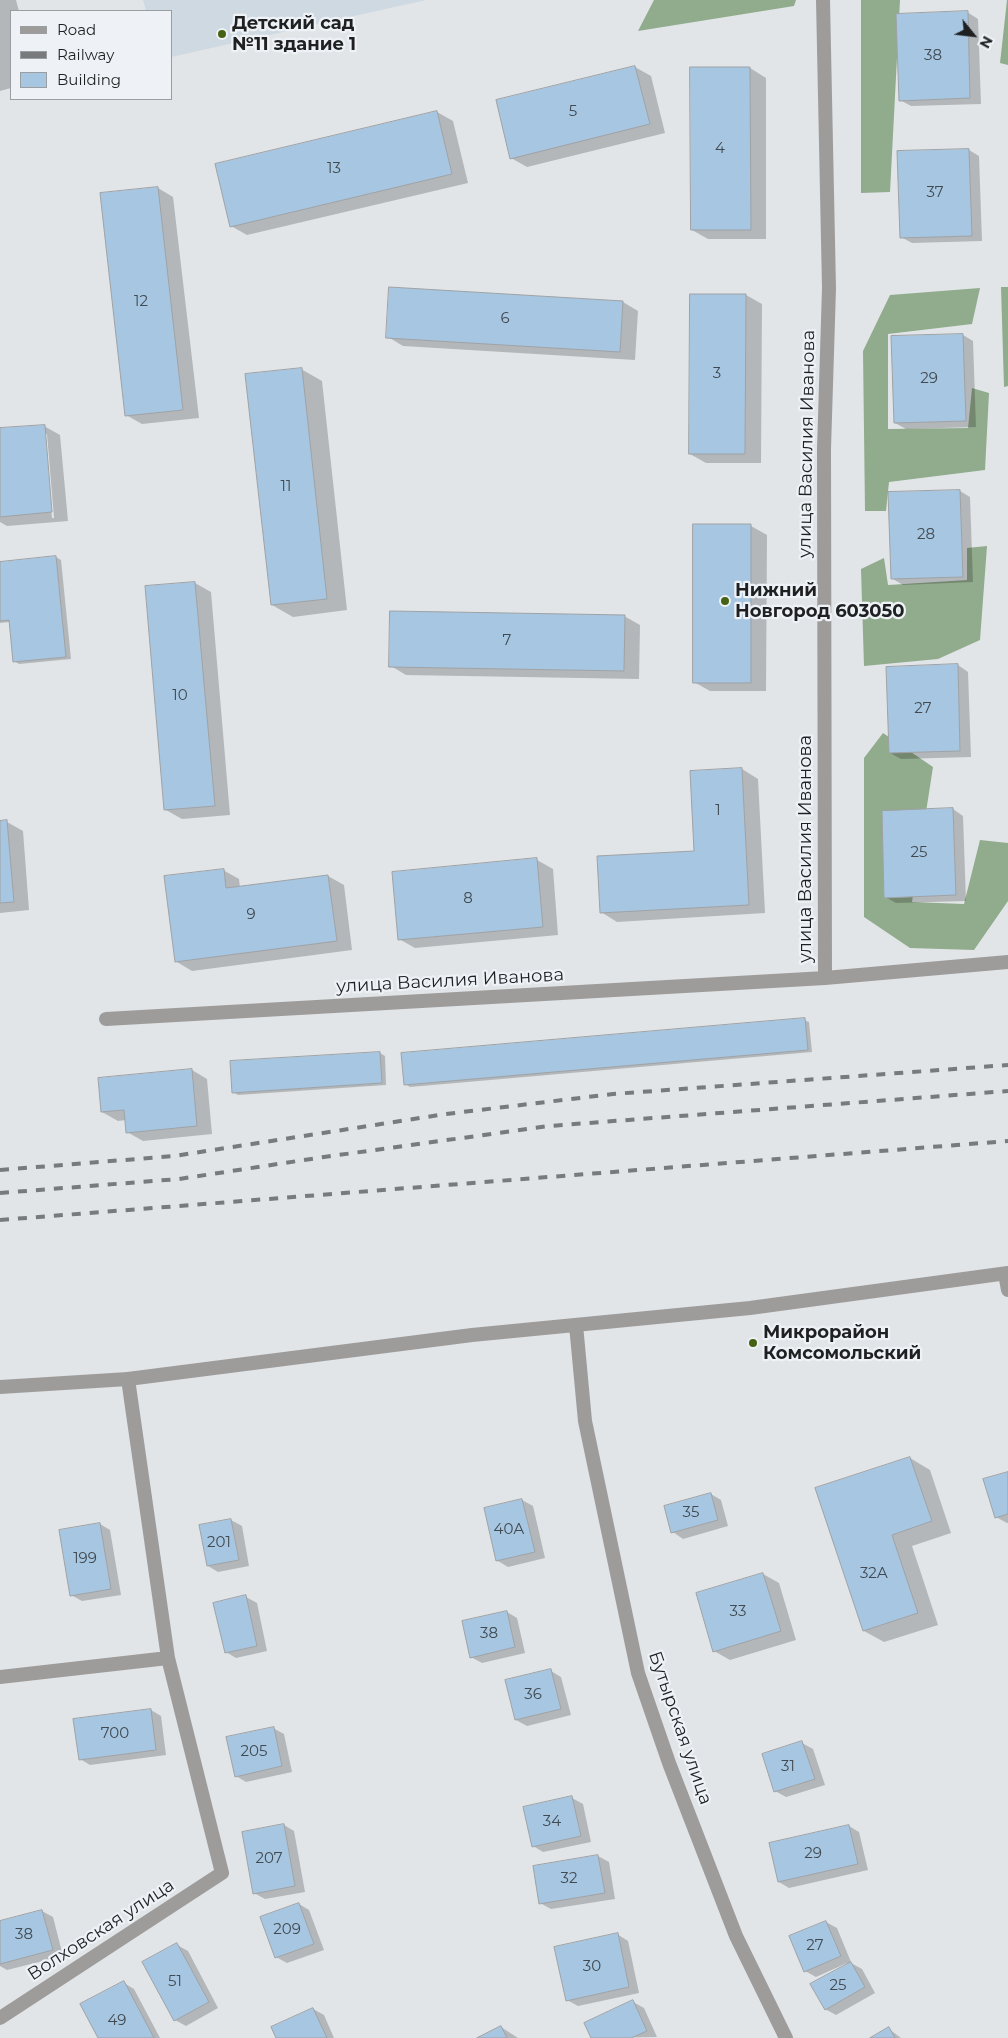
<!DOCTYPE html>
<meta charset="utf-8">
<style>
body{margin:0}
#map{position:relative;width:1008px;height:2038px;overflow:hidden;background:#e1e5e8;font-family:Montserrat,sans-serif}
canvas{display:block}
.legend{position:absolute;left:10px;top:10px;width:162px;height:90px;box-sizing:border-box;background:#eef2f6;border:1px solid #9b9ea1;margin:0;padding:6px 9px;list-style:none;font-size:15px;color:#1f2021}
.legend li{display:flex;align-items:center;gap:10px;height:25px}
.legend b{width:25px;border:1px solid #9b9ea1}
.north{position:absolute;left:948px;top:10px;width:50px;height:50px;-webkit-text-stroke:4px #eef2f6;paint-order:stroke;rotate:119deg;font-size:14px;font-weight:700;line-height:20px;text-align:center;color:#1f2021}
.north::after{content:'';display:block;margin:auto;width:18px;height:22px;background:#1f2021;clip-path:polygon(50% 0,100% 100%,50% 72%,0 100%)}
</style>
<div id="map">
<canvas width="1008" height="2038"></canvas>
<ul class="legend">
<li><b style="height:6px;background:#9e9c9b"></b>Road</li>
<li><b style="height:6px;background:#787a7c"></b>Railway</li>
<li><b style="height:14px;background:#a6c6e1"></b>Building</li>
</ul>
<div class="north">N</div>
</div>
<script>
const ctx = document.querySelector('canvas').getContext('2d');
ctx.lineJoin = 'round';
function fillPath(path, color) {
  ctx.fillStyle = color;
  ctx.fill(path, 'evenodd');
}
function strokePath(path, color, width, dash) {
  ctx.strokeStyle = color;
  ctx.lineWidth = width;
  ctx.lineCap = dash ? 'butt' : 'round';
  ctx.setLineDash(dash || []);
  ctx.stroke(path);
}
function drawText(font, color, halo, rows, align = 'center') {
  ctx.font = font + ' Montserrat,sans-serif';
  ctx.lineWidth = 4.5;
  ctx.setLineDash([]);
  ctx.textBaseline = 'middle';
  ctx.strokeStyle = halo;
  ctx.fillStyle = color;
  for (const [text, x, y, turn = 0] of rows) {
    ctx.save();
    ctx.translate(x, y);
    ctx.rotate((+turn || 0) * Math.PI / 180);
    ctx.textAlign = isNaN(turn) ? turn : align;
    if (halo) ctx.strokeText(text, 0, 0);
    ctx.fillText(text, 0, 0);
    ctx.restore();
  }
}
fillPath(new Path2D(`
 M143,0h283l-255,57v-46h-25z`), '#cfd9e2');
fillPath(new Path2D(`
 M654,0h142l-2,6 -156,25z
 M861,0h39l-10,192 -29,1z
 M1007,0h1v65l-8,-2z
 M1001,287h7v99l-4,1z
 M980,288l-8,36 -84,10v95l80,-1 4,-40 17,5 -4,77 -96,12 -3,29h-21l-2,-160 27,-56z
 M987,546l-7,94 -42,19 -74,7 -3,-97 23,-11 4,27 79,-5v-32z
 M883,733l50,34 -21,135 52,2 16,-64 28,3v58l-34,49 -64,-2 -46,-31v-159z`), '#91ab8d');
fillPath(new Path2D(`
 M0,0h16l3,11h-8v77l-11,3z
 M967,12l11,7 3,85 -70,2 -11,-6z
 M635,67l16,9 14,57 -138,34 -16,-9z
 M750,68l16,10v161h-58l-16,-9z
 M437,112l16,9 15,62 -221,52 -16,-9z
 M969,150l10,6 3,85 -70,2 -11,-6z
 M158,188l15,9 26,221 -57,6 -16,-9z
 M746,295l16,9 -1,159h-55l-16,-9z
 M623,302l15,9 -3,49 -232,-14 -15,-9z
 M963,335l10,6 3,86 -70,2 -11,-6z
 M301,369l21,12 25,229 -54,7 -21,-12z
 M44,426l16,9 8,86 -61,5 -7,-4v-92zM44,434h3l7,84h-2z
 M960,491l10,6 3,85 -70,3 -10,-6z
 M694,526h57l16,9 -1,156h-56l-16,-9z
 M56,557l5,3 10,99 -52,5 -5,-3 -4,-39 -10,1v-60z
 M195,583l16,9 19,223 -48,4 -16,-9z
 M624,616l16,9 -1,54 -233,-4 -15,-9z
 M958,665l10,7 3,85 -70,2 -11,-6z
 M742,769l16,10 7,134 -148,9 -16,-10 94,-60z
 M953,809l10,7 3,85 -70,2 -11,-6z
 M0,822h7l16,9 6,79 -29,3z
 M537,860l16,9 5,66 -143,13 -16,-9z
 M223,870l16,9 1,9 88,-12 16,9 8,65 -160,21 -15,-9z
 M804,1020l5,2 3,30 -402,35 -5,-3z
 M380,1053l5,3 1,29 -148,10 -5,-3z
 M192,1070l15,9 5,55 -69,7 -16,-9 -1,-12 -8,1 -16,-9z
 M910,1458l20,12 21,63 -39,13 26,79 -54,17 -20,-11z
 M1008,1473v50h-1l-11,-6z
 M711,1494l10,6 7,26 -45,13 -10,-7z
 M522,1500l11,6 12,52 -37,9 -10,-6z
 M231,1520l11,6 7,40 -31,6 -10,-6z
 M100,1524l10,6 11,65 -39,6 -11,-6z
 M763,1574l16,9 17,57 -66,20 -16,-9z
 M246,1597l11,6 10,48 -31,7 -10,-6z
 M507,1612l10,6 8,35 -43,10 -11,-6z
 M551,1671l10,6 10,38 -44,11 -11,-6z
 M151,1710l10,6 5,39 -76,10 -10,-6z
 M273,1728l11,6 8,38 -46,10 -10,-6z
 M802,1743l11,6 12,36 -39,12 -11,-6z
 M572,1798l11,6 8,38 -48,10 -10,-6z
 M284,1825l10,6 11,61 -40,7 -11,-6z
 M849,1826l10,6 9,38 -79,18 -10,-6z
 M598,1856l11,6 6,37 -64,10 -11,-6z
 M299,1904l10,6 15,40 -37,13 -11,-6z
 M42,1911l11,6 10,39 -56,14 -7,-4v-44z
 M826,1922l11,6 14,34h-2l13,7 13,24 -39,22 -11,-6 23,-44 -1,-2 -31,14 -11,-6z
 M617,1934l11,7 11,52 -61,13 -11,-6z
 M177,1945l11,6 30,57 -32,18 -11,-6z
 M124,1983l10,6 26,49h-61z
 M633,2002l11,6 13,29 -65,1z
 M313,2009l11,6 10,23h-57z
 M501,2027l17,11h-38z
 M889,2029l12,9h-28z`), '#0003');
const building = new Path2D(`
 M968,11l2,87 -71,3 -3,-87z
 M635,66l15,58 -140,35 -14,-59z
 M690,67h60l1,163h-60z
 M437,111l15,63 -222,53 -15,-63z
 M969,149l3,87 -72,2 -3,-87z
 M158,187l25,223 -58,6 -25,-223z
 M389,287l234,14 -3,51 -234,-14z
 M690,294h56l-1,160h-56z
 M963,334l3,87 -72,2 -3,-87z
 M302,368l25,231 -56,6 -26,-231z
 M45,425l7,87 -52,5v-89z
 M960,490l3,87 -72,2 -3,-87z
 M693,524h58v159h-58z
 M56,556l10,101 -53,5 -4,-42 -9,1v-59z
 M195,582l20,224 -51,4 -19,-224z
 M390,611l235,4 -1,56 -235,-4z
 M958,664l2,87 -71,2 -3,-86z
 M742,768l7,137 -149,8 -3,-57 97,-5 -4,-80z
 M953,808l3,87 -72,3 -2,-87z
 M7,820l7,82 -14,1v-82z
 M537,858l6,69 -145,13 -6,-68z
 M224,869l2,19 102,-13 9,66 -162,21 -11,-86z
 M805,1018l3,32 -404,35 -3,-32z
 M380,1052l2,31 -150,10 -2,-32z
 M192,1069l5,57 -71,7 -2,-23 -23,2 -3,-34z
 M910,1457l22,64 -40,14 26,78 -55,18 -48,-143z
 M1008,1472v42l-13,4 -12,-39z
 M711,1493l7,27 -47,13 -7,-27z
 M522,1499l13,53 -39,9 -12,-53z
 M231,1519l8,41 -32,6 -8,-41z
 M100,1523l11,66 -41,7 -11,-66z
 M763,1573l18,58 -68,21 -17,-59z
 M246,1595l11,51 -32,7 -12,-50z
 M507,1611l8,36 -45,11 -8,-37z
 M551,1669l10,40 -46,11 -10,-40z
 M151,1709l5,41 -77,10 -6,-41z
 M274,1727l8,39 -47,11 -9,-40z
 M802,1741l13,38 -41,13 -12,-38z
 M572,1796l9,40 -49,11 -9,-40z
 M284,1824l11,62 -42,8 -11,-62z
 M849,1825l9,39 -80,18 -9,-39z
 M598,1855l7,38 -66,11 -6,-38z
 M299,1903l15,41 -39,14 -15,-41z
 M42,1910l11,40 -53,14v-43z
 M826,1921l15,35 -37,16 -15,-36z
 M618,1933l11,54 -63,14 -12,-54z
 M177,1943l32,59 -35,19 -32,-59z
 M851,1962l14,25 -40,23 -15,-26z
 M124,1981l30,57h-56l-18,-34z
 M633,2000l14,31 -16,7h-40l-7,-15z
 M313,2008l14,30h-51l-5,-11z
 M501,2026l6,12h-30z
 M889,2027l6,11h-25z`);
fillPath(building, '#a6c6e1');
strokePath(building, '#9fa2a5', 1);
strokePath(new Path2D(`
 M823,0l6,288 -5,161 1,529
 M106,1019l719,-41 183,-16
 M1005,1274l3,16
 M0,1677l168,-19
 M0,2018l222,-145 -54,-215 -40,-279`), '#9e9c9b', 14);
strokePath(new Path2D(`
 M576,1325l9,96 53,252 31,90 67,173 50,102
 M0,1387l128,-8 344,-44 278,-27 258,-35`), '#9e9c9b', 14);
strokePath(new Path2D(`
 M0,1170l174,-14 272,-42 167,-20 395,-29
 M0,1193l179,-14 145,-22 225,-31 459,-35
 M0,1220l1008,-79`), '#787a7c', 4, [9, 9]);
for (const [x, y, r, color] of [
 [222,34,5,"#456214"],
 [725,601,5,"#456214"],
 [753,1343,5,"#456214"]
]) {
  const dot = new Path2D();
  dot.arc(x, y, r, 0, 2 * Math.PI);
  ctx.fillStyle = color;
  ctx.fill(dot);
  strokePath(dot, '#eef2f6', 2);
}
drawText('15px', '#414a51', null, [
 ["38",933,56],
 ["5",573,112],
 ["4",720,149],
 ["13",334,169],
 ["37",935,193],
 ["12",141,302],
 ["6",505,319],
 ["3",717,374],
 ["29",929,379],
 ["11",286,487],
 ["28",926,535],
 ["7",507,641],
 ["10",180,696],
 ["27",923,709],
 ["1",718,811],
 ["25",919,853],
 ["8",468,899],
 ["9",251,915],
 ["35",691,1513],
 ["40А",509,1530],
 ["201",219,1543],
 ["199",85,1559],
 ["32А",874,1574],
 ["33",738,1612],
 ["38",489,1634],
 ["36",533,1695],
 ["700",115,1734],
 ["205",254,1752],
 ["31",788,1767],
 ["34",552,1822],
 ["29",813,1854],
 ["207",269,1859],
 ["32",569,1879],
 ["209",287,1930],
 ["38",24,1935],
 ["27",815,1946],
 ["30",592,1967],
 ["51",175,1982],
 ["25",838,1986],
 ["49",117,2021]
]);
drawText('bold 18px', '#1f2021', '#eef2f6', [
 ["Детский сад",232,24],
 ["№11 здание 1",232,45],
 ["Нижний",735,591],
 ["Новгород 603050",735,612],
 ["Микрорайон",763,1333],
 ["Комсомольский",763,1354]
], 'left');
drawText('18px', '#1f2021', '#eef2f6', [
 ["улица Василия Иванова",807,444,-89],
 ["улица Василия Иванова",806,849,-90],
 ["улица Василия Иванова",450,981,-3],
 ["Бутырская улица",680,1728,71],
 ["Волховская улица",101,1930,-33]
]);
</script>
